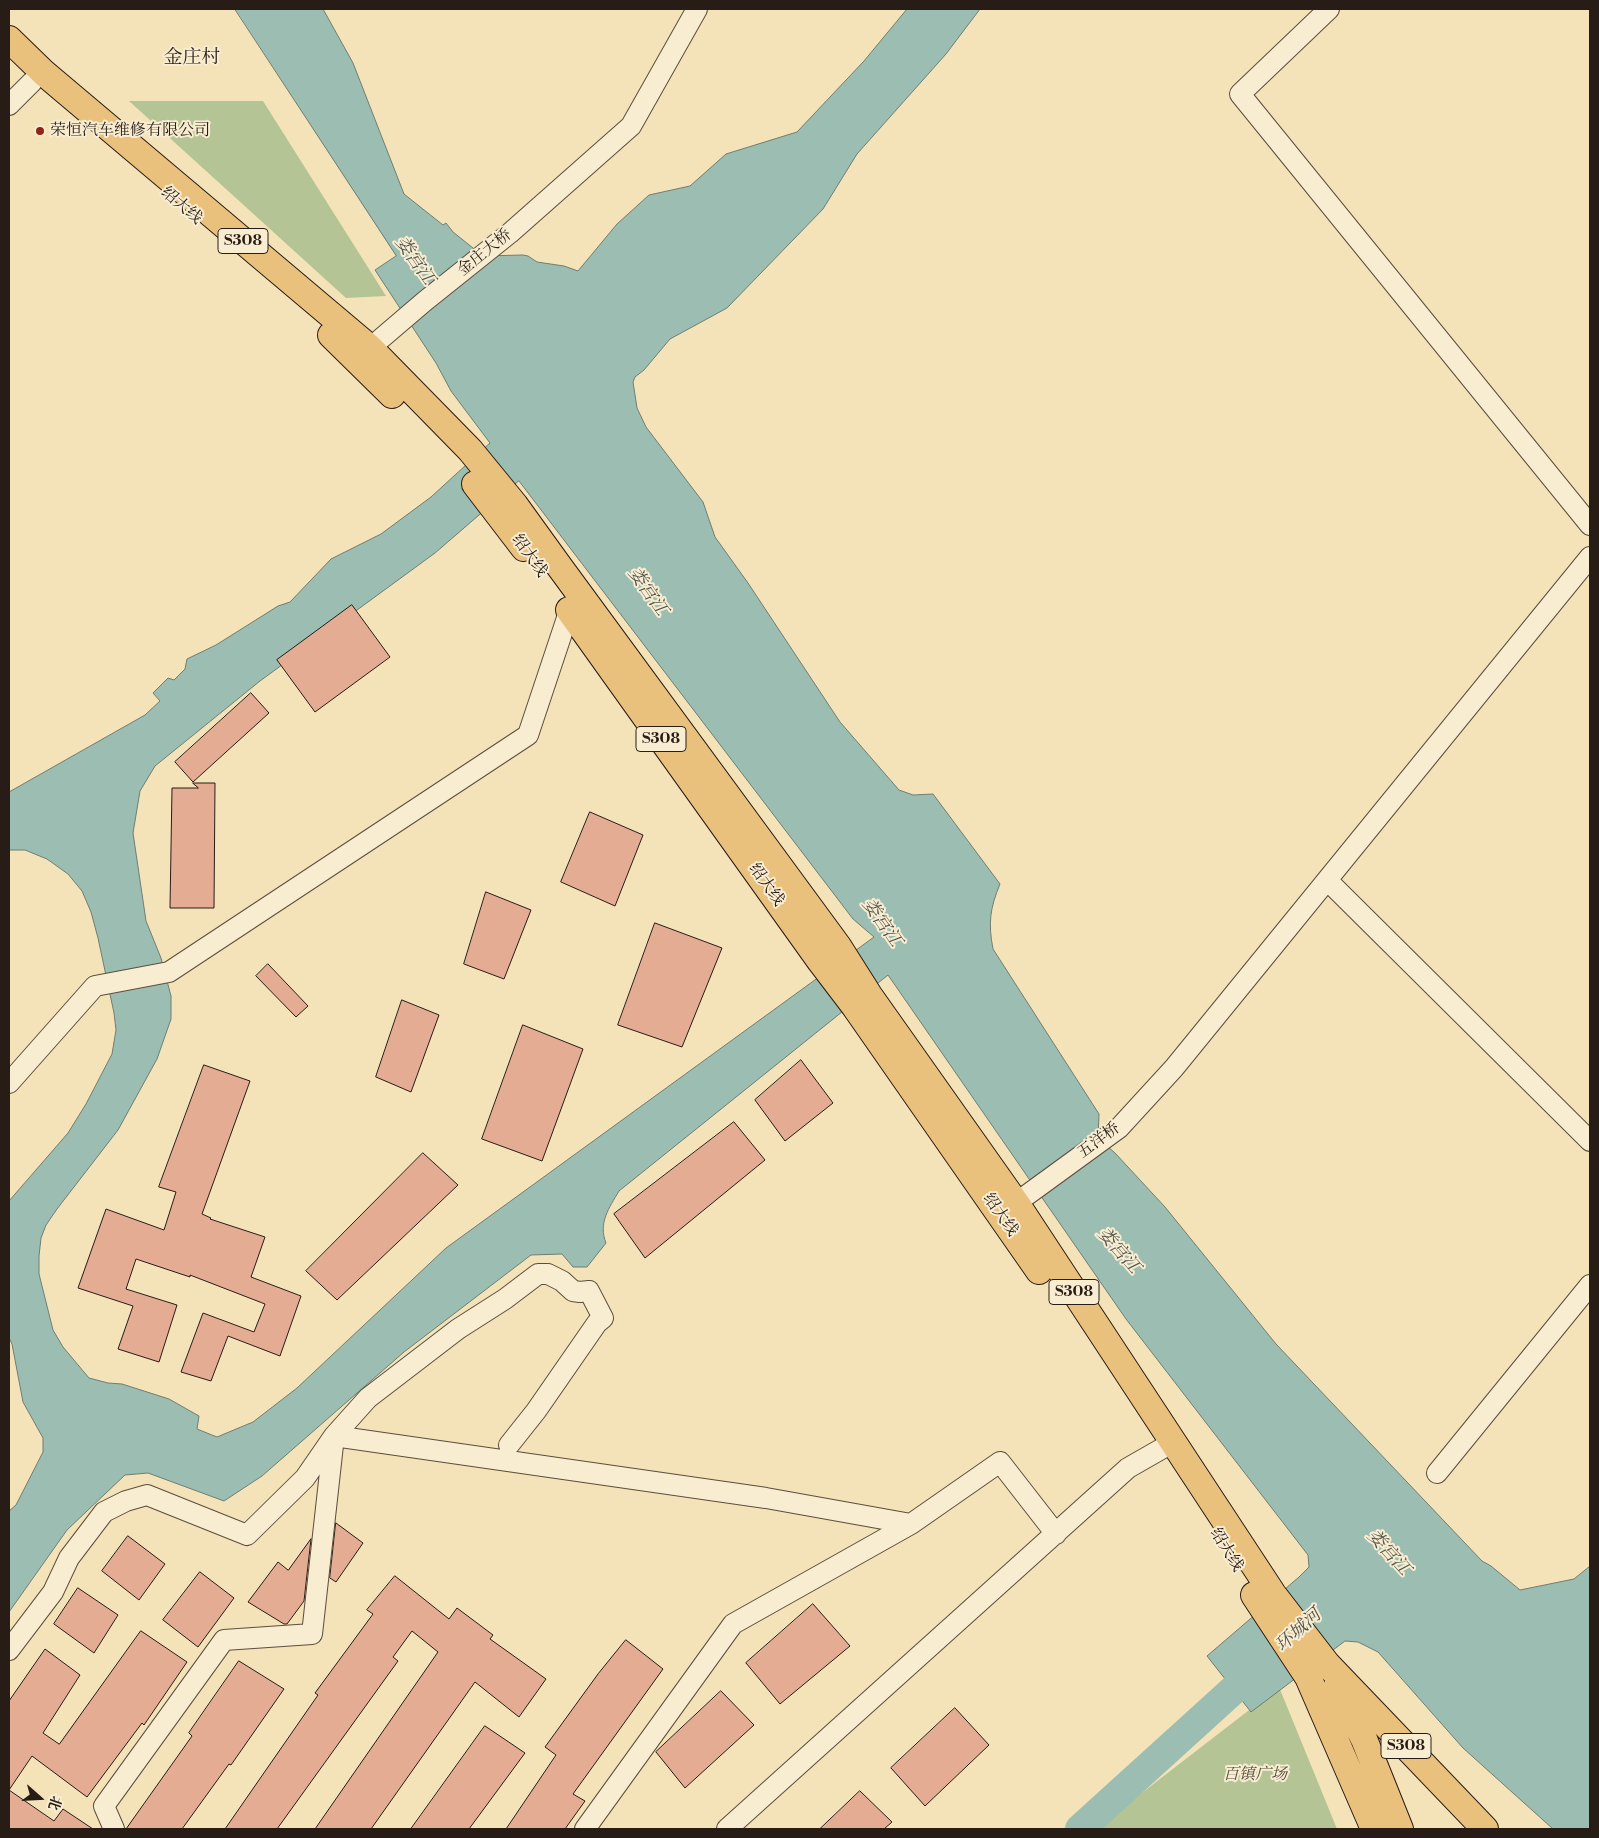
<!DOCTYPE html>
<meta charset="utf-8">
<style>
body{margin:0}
#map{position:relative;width:1599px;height:1838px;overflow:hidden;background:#f4e2b8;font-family:"Libre Bodoni","Noto Serif SC",serif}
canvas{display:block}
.frame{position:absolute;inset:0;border:10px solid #281c16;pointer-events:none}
.north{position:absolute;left:15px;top:1773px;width:50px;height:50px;-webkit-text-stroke:4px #f8ecd1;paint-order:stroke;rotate:109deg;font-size:14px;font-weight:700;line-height:20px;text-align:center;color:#281c16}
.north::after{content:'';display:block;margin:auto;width:18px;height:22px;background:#281c16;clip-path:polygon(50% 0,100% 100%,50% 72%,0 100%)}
</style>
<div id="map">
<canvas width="1599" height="1838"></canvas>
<div class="frame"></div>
<div class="north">北</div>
</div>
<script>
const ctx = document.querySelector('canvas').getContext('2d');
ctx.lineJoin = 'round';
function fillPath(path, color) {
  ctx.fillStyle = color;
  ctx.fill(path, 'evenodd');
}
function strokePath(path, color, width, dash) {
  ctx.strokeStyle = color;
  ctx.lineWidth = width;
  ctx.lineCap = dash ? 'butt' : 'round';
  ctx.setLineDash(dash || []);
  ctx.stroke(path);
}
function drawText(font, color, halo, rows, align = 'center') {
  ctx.font = font + ' "Libre Bodoni","Noto Serif SC",serif';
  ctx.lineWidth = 4;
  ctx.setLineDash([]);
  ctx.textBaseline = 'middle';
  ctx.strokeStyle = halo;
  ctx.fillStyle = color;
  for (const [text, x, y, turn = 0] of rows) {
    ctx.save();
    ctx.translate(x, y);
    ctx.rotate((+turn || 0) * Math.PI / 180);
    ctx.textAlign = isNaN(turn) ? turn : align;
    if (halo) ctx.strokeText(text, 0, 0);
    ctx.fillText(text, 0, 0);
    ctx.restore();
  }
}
fillPath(new Path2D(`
 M129,101h134l123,195 -40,2z
 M1279,1687l58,142h-240l2,-3z`), '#b5c494');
const water = new Path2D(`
 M235,9h88l30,54 51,131 39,31 3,-2 7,9 30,24 40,-1 5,1 9,6 27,4 14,5 39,-47 32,-29 41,-9 36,-32 71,-22 67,-71 43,-52h73l-34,45 -89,100 -34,55 -96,99 -57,31 -26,31 -9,7 -2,5 4,26 9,19 57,75 12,35 33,46 92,139 59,68 14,5 20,-1 67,90c-10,24 -12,39 -7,65l106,165 -1,24 17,15 50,54 111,137 206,217 9,5 29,24 54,-11 16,-13v263h-37l-90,-81 -85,-96 -20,-10 -13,-1 -94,71 -44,-56 92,-79 10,-10 -1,-12 -182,-236 -238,-344 -269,216c-10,17 -21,32 -13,52l-19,24h-14l-11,-13 -31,1 -127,97 -142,124 -38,25 -76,-28 -23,2 -58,55 -58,82v-101l7,-6 27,-53v-14l-20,-36 -11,-58 -3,-6v-137l59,-68 18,-29 26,-50 4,-24 -2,-17 -16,-75 -7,-26 -9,-21 -14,-17 -21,-15 -22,-9h-16v-58l136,-77 15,-14 -7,-8 15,-15 6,2 11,-11 2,-10 29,-14 62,-39 12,-4 41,-43 50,-25 50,-37 59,-54 -39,-52 -15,-28 -61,-93 21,-14zM519,481l334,438 21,18 -428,311 -149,140 -44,34 -36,15 -20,-8 2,-13 -30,-17 -47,-15 -14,-1 -19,-5 -26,-31 -10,-17 -14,-56v-18l2,-18 5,-13 11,-16 61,-79 39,-71 14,-40v-23l-10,-38 -15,-37 -13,-88 7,-42 15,-25 105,-85 175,-128z`);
fillPath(water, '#9cbdb1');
strokePath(water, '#6e7d73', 1);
strokePath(new Path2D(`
 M1080,1829l183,-166`), '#9cbdb1', 30);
const building = new Path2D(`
 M352,605l38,52 -75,55 -38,-52z
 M251,693l18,20 -76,69 -18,-20z
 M193,783h22l-1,125h-44l2,-120h26z
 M590,812l53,23 -28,71 -54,-24z
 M486,892l45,18 -27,69 -40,-15z
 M655,923l67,25 -40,99 -64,-22z
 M268,964l40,42 -12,11 -40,-41z
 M402,1000l37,15 -28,77 -35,-15z
 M523,1025l60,24 -41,112 -60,-22z
 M801,1060l32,43 -48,38 -30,-41z
 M204,1065l46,16 -48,133 9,4 -1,1 55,18 -14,40 50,19 -21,60 -52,-20 -17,45 -30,-9 22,-59 51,19 11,-28 -75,-29v2l-54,-18 -10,30 51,16 -18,57 -41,-13 15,-43 -55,-18 28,-79 58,21 12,-38 -17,-5z
 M734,1122l31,38 -120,98 -31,-44z
 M423,1153l35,32 -121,115 -31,-29z
 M336,1523l27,20 -27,39 -6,-4z
 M128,1536l37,28 -26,36 -37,-29z
 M311,1539l-7,62 -17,23h-3l-36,-22 30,-40 10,8z
 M200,1572l34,26 -36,49 -35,-27z
 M395,1576l54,43 8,-11 36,27 -3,4 56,40 -27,38 -44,-35 -104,147h-56l123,-177 -26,-21 -19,26 5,4 -121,168h-52l93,-134 -3,-2 58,-79 -6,-4z
 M78,1588l40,27 -24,38 -40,-29z
 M813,1604l37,42 -70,58 -34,-41z
 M141,1631l46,31 -43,63 -2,-2 -55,74 -55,-41 -23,34 45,31 9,-12 30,20h-84v-128l36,-52 35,26 -37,58 16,11z
 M626,1640l37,29 -90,125 12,7 -20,28h-59l50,-74 -11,-8 53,-73z
 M239,1661l45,28 -53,76 -2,-1 -47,65h-56l66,-93 -3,-3z
 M721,1691l33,34 -69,63 -29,-36z
 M955,1708l34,37 -64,61 -34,-38z
 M485,1726l40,27 -56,76h-58z
 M860,1791l32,31 -8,7h-64z`);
fillPath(building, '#e3ac93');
strokePath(building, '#281c16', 1);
const minor = new Path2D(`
 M1329,9l-89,85 350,431
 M9,105l23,-23
 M370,348l55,-47 85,-68 121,-107 66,-117
 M1328,881l262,260
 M9,1083l86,-97 74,-14 359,-237 41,-123
 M1016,1203l103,-75 55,-60 416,-511
 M1437,1473l153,-188
 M9,1650l44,-58 16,-34 35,-46 22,-11 21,-6 100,40 58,-57 29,-42 34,-38 90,-69 47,-30 33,-25h10l14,7 11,10 7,1 9,-1 14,27 -6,5 -61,88 -27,34
 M114,1829l-10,-23 120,-166 88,-6 22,-198 432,62 145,26 89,-62 56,72
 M585,1829l148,-205 178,-100
 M727,1829l401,-361 35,-20`);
const major = new Path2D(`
 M9,39l35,34 326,275 100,102 45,55 44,61 279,380 31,49 147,208 257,391 54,70 158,165
 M331,335l61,60
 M475,484l49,64
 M569,610l251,351 35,46 184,264
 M1254,1595l54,82 66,152
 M1337,1686l27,53 36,90`);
strokePath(minor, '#5b4e3e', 22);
strokePath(major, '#281c16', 28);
strokePath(minor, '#f8ecd1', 20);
strokePath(major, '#eac17c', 26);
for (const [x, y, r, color] of [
 [40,131,5,"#8f2418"]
]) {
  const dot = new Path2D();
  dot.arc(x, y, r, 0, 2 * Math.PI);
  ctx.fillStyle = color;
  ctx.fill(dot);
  strokePath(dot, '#f8ecd1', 2);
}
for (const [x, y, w] of [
 [243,241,50],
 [661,739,50],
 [1074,1292,50],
 [1406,1746,50]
]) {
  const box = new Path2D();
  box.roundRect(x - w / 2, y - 12.5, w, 25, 4);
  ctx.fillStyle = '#f8ecd1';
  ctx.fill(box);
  strokePath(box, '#281c16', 1);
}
drawText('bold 15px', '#281c16', null, [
 ["S308",243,241],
 ["S308",661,739],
 ["S308",1074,1292],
 ["S308",1406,1746]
]);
drawText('16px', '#281c16', '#f8ecd1', [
 ["荣恒汽车维修有限公司",50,131]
], 'left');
drawText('16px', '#281c16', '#f8ecd1', [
 ["绍大线",181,206,40],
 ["金庄大桥",485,253,-39],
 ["绍大线",529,556,54],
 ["绍大线",766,885,54],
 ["五洋桥",1099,1141,-37],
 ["绍大线",1000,1215,55],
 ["绍大线",1226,1550,58]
]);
drawText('italic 16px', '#524e3c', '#f8ecd1', [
 ["百镇广场",1255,1775]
]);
drawText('italic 18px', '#51544c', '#f8ecd1', [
 ["娄宫江",414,261,55],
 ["娄宫江",647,592,55],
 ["娄宫江",881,923,55],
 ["娄宫江",1118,1251,49],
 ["娄宫江",1388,1553,48],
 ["环城河",1299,1631,-42]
]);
drawText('19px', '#281c16', '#f8ecd1', [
 ["金庄村",192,58]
]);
</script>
